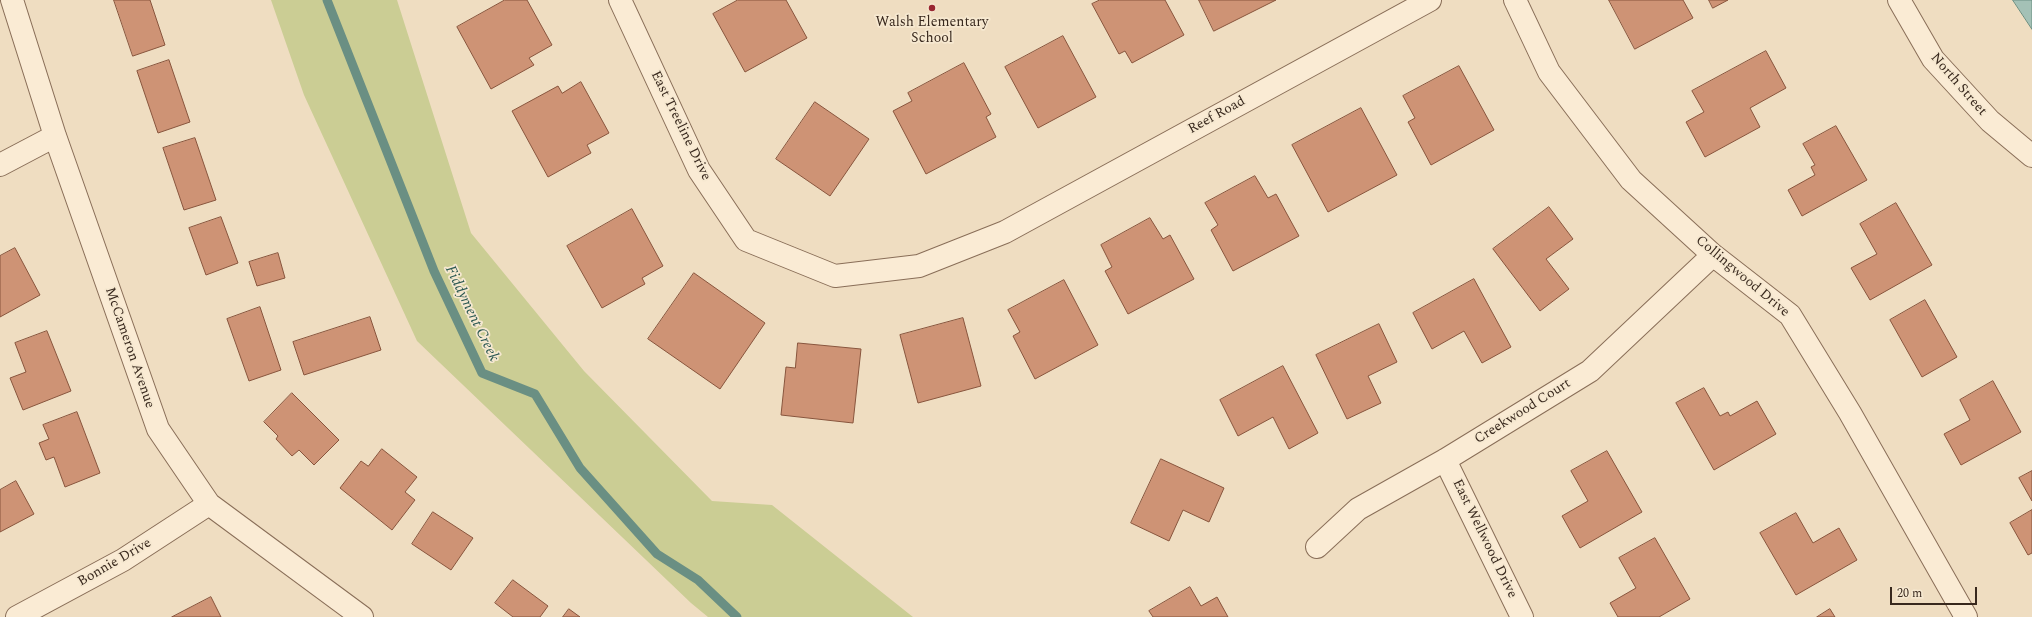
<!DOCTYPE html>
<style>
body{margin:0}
#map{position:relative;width:2032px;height:617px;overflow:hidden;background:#efddc1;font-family:Spectral,serif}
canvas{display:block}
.scale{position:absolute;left:1890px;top:587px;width:87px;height:18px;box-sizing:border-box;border:2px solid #38281d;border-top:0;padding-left:5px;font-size:12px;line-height:14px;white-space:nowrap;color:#38281d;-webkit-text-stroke:3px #f6e8d0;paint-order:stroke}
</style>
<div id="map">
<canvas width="2032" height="617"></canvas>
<div class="scale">20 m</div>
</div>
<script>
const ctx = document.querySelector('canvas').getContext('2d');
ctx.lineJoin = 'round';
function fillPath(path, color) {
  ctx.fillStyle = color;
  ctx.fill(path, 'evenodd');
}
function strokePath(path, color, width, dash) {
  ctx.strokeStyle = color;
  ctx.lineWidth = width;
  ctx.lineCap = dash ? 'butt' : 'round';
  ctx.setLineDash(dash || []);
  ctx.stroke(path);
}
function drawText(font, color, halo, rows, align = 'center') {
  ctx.font = font + ' Spectral,serif';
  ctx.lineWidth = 3.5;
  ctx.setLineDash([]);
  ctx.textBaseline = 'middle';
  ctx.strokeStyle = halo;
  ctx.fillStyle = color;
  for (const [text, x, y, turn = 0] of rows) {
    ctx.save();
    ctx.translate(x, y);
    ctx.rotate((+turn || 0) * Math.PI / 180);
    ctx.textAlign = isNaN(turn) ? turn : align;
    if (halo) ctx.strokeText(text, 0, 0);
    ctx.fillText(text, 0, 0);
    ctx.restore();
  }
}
fillPath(new Path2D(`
 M271,0h126l74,233 113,138 128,130 60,4 141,112h-205l-17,-14 -274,-262 -113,-246z`), '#cbcd94');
const water = new Path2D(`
 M2013,0h19v29z`);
fillPath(water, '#a4c1b6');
strokePath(water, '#6a8f83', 1);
strokePath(new Path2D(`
 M327,0l107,271 48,102 53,21 45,74 77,86 41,26 39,37`), '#6a8f83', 9);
const building = new Path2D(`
 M114,0h36l15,45 -32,11z
 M505,0h22l25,45 -23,13 5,7 -43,24 -34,-62z
 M738,0h48l21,38 -62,34 -32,-58z
 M1100,0h65l19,35 -52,28 -7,-12 -6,3 -27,-50z
 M1199,0h77l-62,31z
 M1609,0h74l10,18 -58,31z
 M1709,0h19l-15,8z
 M1063,36l33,61 -58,31 -33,-61z
 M1766,51l20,37 -36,20 10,19 -55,30 -19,-35 18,-10 -12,-21z
 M169,60l21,62 -32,11 -21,-62z
 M964,63l27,51 -5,3 10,20 -70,37 -33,-63 19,-10 -4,-8z
 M1459,66l35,64 -63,35 -23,-43 7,-4 -12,-22z
 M581,82l28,51 -22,12 4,8 -43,24 -36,-66 46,-25 4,7z
 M815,102l54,37 -39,57 -54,-37z
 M1361,108l36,67 -69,37 -36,-67z
 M1836,126l31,54 -65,36 -14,-26 27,-15 -4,-8 4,-2 -12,-21z
 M195,138l21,62 -32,10 -21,-62z
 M1255,176l13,22 8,-4 23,42 -66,35 -22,-41 7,-5 -13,-22z
 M1896,203l36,62 -62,35 -19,-32 26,-14 -17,-30z
 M1549,207l24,32 -27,20 23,30 -29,22 -47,-62z
 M632,209l31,57 -21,12 3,6 -43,24 -35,-62z
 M221,217l17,46 -32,12 -17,-47z
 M1150,218l13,21 7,-4 24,44 -66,35 -23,-43 7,-4 -11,-22z
 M15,248l25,47 -40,22v-61z
 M278,253l7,25 -28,8 -8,-24z
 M694,273l71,50 -45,66 -72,-50z
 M1474,279l37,68 -29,16 -18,-32 -32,18 -19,-36z
 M1064,280l34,65 -63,34 -22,-43 7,-4 -12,-22z
 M1925,300l32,57 -35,20 -32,-57z
 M260,307l21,63 -32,11 -22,-62z
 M370,317l11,33 -77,25 -11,-33z
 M963,318l18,68 -63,17 -18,-68z
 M1379,324l18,38 -29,14 13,27 -34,16 -31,-64z
 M47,331l24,60 -48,19 -13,-32 16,-6 -11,-29z
 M798,343l63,6 -8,74 -72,-8 5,-48 9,1z
 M1283,366l35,67 -29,16 -16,-32 -35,19 -18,-36z
 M1993,381l28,51 -60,33 -17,-31 26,-14 -10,-20z
 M1704,388l16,28 8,-4 2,4 27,-15 19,33 -62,36 -38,-67z
 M292,393l47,47 -25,25 -15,-15 -7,6 -16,-17 2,-3 -14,-14z
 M77,412l23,61 -35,14 -11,-30 -8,3 -7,-17 10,-4 -6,-14z
 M382,449l35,28 -12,15 10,8 -23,30 -52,-42 21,-27 7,5z
 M1607,451l35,61 -62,36 -18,-32 26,-15 -17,-30z
 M1161,459l63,29 -15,34 -26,-12 -14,31 -38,-18z
 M2032,471v30l-13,-23z
 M16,481l18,33 -34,18v-42z
 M2032,510v43l-4,2 -18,-32z
 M433,512l40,26 -22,32 -39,-26z
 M1796,513l17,30 26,-15 18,32 -61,35 -36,-62z
 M1655,538l35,61 -31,18h-41l-8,-14 26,-15 -17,-30z
 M513,580l35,26 -8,11h-27l-18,-14z
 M1190,587l11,19 16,-9 11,20h-75l-4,-6z
 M211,597l10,20h-49z
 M569,609l11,8h-17z
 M1830,609l5,8h-18z`);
fillPath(building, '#ce9375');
strokePath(building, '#88553d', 1);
const street = new Path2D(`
 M12,0l43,136 103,293 51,75 153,113
 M620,0l79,170 47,70 89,36 84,-10 86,-34 425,-232
 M1515,0l34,72 82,108 82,75 77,60 60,98 116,204
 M1899,0l34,59 57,62 42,35
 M0,165l55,-29
 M1445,460l77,157
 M1317,547l41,-38 87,-49 145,-89 123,-116
 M17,617l106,-57 86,-56`);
strokePath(street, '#896e58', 24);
strokePath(street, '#faebd4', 22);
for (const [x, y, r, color] of [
 [932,8,4,"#992631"]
]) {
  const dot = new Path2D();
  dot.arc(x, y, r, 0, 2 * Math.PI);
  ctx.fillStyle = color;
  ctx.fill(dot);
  strokePath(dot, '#f6e8d0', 1.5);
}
drawText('14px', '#38281d', '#f6e8d0', [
 ["Walsh Elementary",932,23],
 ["School",932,39]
]);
drawText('14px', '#38281d', '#f6e8d0', [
 ["North Street",1958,85,49],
 ["Reef Road",1217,116,-29],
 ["East Treeline Drive",680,126,64],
 ["Collingwood Drive",1742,277,40],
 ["McCameron Avenue",129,348,71],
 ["Creekwood Court",1523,412,-32],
 ["East Wellwood Drive",1484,539,64],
 ["Bonnie Drive",115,563,-30]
]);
drawText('italic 15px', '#2b5852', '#f6e8d0', [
 ["Fiddyment Creek",471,314,64]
]);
</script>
